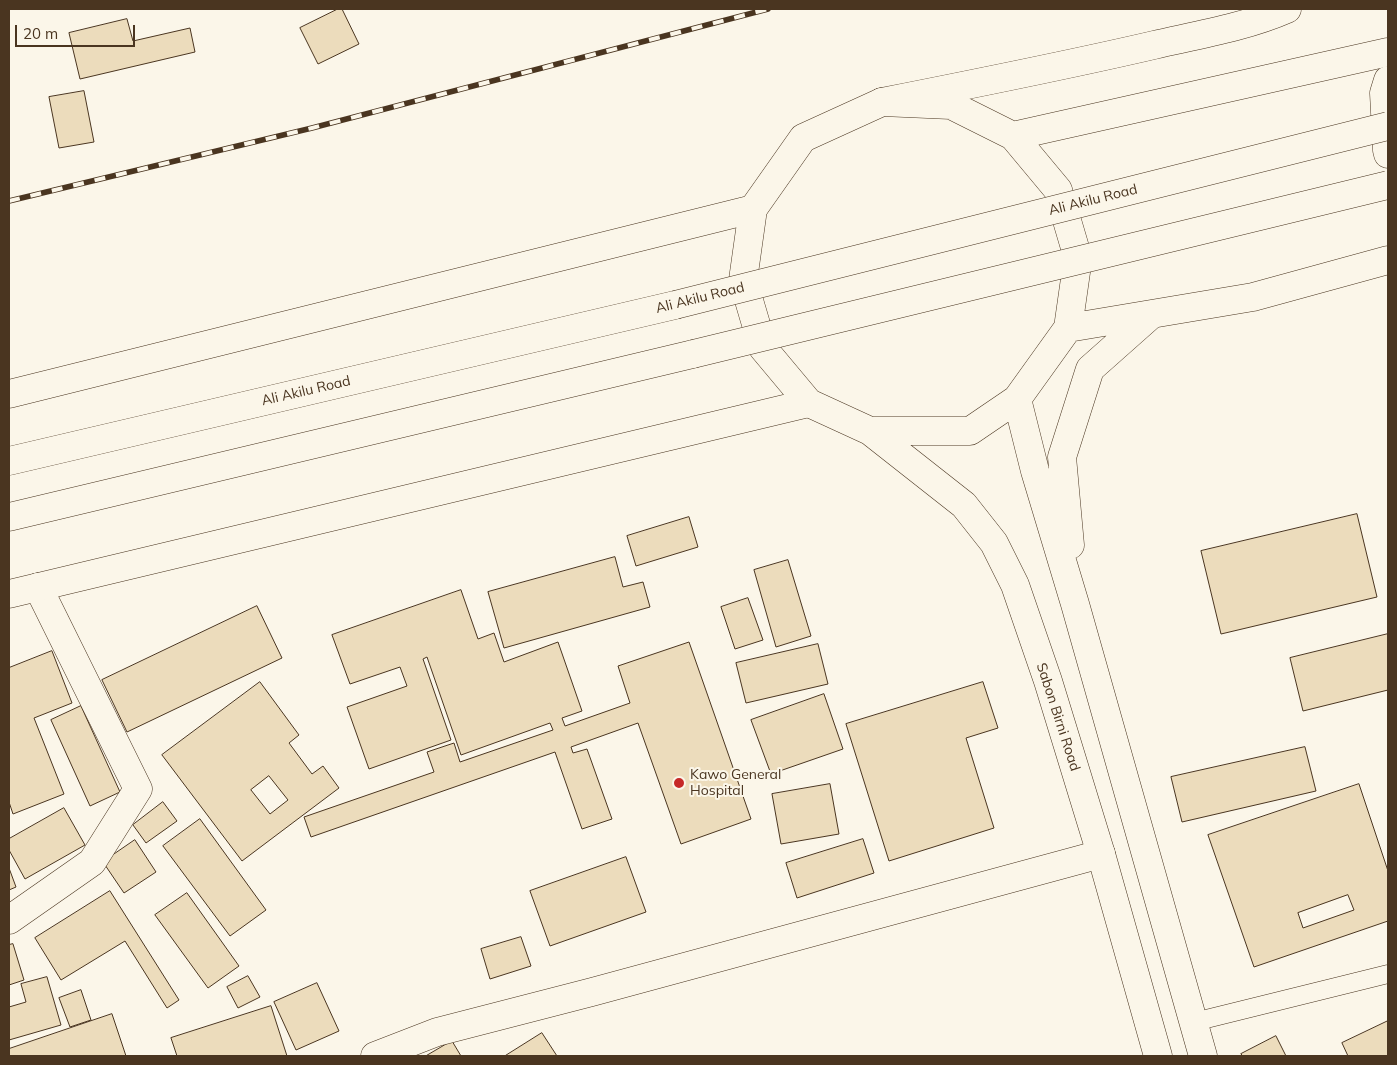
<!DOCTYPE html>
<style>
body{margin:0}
#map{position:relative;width:1397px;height:1065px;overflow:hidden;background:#fbf6e9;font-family:Mulish,sans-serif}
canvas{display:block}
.frame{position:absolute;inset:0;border:10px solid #4a3520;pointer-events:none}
.scale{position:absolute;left:15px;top:25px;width:120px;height:22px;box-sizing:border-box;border:2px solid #4a3520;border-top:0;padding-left:6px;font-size:15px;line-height:18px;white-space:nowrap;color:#4a3520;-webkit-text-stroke:4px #fbf6e9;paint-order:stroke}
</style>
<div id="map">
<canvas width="1397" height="1065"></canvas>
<div class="frame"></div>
<div class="scale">20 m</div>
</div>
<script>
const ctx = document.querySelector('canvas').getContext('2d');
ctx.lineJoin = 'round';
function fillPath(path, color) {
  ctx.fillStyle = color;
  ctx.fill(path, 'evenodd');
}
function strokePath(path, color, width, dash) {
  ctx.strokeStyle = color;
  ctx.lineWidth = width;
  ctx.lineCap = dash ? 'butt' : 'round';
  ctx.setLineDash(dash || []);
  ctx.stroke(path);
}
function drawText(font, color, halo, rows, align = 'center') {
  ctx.font = font + ' Mulish,sans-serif';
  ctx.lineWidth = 4;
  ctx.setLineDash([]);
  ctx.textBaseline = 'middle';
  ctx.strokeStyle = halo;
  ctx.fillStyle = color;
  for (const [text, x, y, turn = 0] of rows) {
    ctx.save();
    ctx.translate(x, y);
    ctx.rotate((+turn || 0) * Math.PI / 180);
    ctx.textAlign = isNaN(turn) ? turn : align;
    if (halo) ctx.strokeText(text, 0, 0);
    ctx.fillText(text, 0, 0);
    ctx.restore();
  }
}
const building = new Path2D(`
 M338,9h4l17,35 -41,20 -18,-36z
 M127,19l6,22 57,-13 5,24 -115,27 -11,-46z
 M84,91l10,51 -35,6 -10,-51z
 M1357,514l20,83 -156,37 -20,-83z
 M689,517l9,30 -62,19 -9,-30z
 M615,557l8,30 20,-5 7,25 -146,41 -16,-56z
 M788,560l23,76 -35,11 -22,-77z
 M461,590l17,49 16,-6 10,29 54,-20 24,69 -20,7 3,8 65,-23 -12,-37 71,-24 62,177 -70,25 -43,-121 -67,24 2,6 14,-4 25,70 -30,10 -27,-77 -244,85 -7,-20 130,-45 -7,-20 27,-9 6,19 93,-32 -3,-7 -89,32 -34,-98 -4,2 28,81 -82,29 -22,-62 60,-21 -7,-19 -50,17 -18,-49z
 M748,598l15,42 -28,9 -14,-42z
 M257,606l25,52 -155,74 -25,-52z
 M1388,634v56l-85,21 -13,-53z
 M818,644l10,40 -82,19 -10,-40z
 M52,651l20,52 -38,15 30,76 -51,20 -4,-12v-134z
 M260,682l39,53 -10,8 23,31 11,-8 16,22 -97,73 -80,-106zM269,776l19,24 -18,14 -19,-24z
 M983,682l15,46 -32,10 28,90 -105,33 -43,-137z
 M824,694l19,55 -72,25 -20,-54z
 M81,706l39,86 -30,14 -39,-86z
 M1305,747l11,44 -134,31 -11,-45z
 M830,784l9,50 -58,10 -9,-50z
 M1359,784l29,87v50l-134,46 -46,-132zM1348,895l6,15 -51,18 -5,-15z
 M163,802l14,19 -31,22 -13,-18z
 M64,808l21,37 -60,34 -16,-29v-11z
 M200,819l66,91 -36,26 -67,-90z
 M863,839l11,34 -77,25 -11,-35z
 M135,840l21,32 -32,21 -21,-31z
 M626,857l20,55 -96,34 -20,-55z
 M9,868l7,19 -7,3z
 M110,891l69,109 -12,8 -42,-67 -64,39 -26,-42z
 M187,893l52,73 -31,22 -53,-73z
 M521,937l10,29 -41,13 -9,-30z
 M13,944l11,36 -15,5v-40z
 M248,976l12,21 -22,11 -11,-21z
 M47,977l14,48 -52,15v-33l17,-5 -5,-18z
 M317,983l22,48 -43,19 -22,-48z
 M81,990l10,30 -21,7 -11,-29z
 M271,1006l16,50h-110l-6,-18z
 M112,1014l14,42h-117v-7z
 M1388,1021v35h-40l-6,-13z
 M542,1033l15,23h-52z
 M1276,1036l10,20h-43l-2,-2z
 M452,1041l9,15h-35z`);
fillPath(building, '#ecdcbc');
strokePath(building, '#4a3520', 1);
const lane = new Path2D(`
 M1194,1022l194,-48`);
const street = new Path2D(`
 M9,920l83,-58 46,-73 -100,-202
 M375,1056l62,-24 155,-40 509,-138`);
const secondary = new Path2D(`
 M882,102l69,3 62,31 45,54 20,68 -10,70 -51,71 -47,32h-100l-61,-28 -46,-55 -20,-68 10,-71 50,-71z
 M1013,136l375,-84
 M1068,328l185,-31 135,-37
 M1017,399l18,72 40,133 128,452
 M870,431l94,74 30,38 21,42 33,96 53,173 57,202
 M1070,545l-8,-88 28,-88 62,-55`);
const primary = new Path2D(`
 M9,394l744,-185
 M9,461l666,-156
 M9,517l684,-163
 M9,594l800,-191`);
const highway = new Path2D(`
 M1388,80l-4,13 3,57 1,4
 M882,102c91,-18 182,-36 272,-57 44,-10 92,-18 133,-36`);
strokePath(lane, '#4a3520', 19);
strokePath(street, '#4a3520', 29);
strokePath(secondary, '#4a3520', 29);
strokePath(primary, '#4a3520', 29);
strokePath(highway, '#4a3520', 29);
strokePath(lane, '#fbf6e9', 18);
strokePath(street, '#fbf6e9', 28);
strokePath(secondary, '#fbf6e9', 28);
strokePath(primary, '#fbf6e9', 28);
strokePath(highway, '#fbf6e9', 28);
const rail = new Path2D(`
 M9,201l303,-73 456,-119`);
strokePath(rail, '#4a3520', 5.5);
strokePath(rail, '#fbf6e9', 4, [11]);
const primaryBridge = new Path2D(`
 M675,305l713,-179
 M693,354l695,-169`);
strokePath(primaryBridge, '#4a3520', 29, []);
strokePath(primaryBridge, '#fbf6e9', 28);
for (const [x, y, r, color] of [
 [679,783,6,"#c62828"]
]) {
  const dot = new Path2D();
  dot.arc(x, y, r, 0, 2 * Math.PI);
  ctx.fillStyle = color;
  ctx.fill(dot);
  strokePath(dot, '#fbf6e9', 2);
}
drawText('14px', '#4a3520', '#fbf6e9', [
 ["Ali Akilu Road",1093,200,-14],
 ["Ali Akilu Road",700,298,-14],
 ["Ali Akilu Road",306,391,-13],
 ["Sabon Birni Road",1058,717,72]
]);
drawText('14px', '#4a3520', '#fbf6e9', [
 ["Kawo General",690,775],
 ["Hospital",690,791]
], 'left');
</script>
